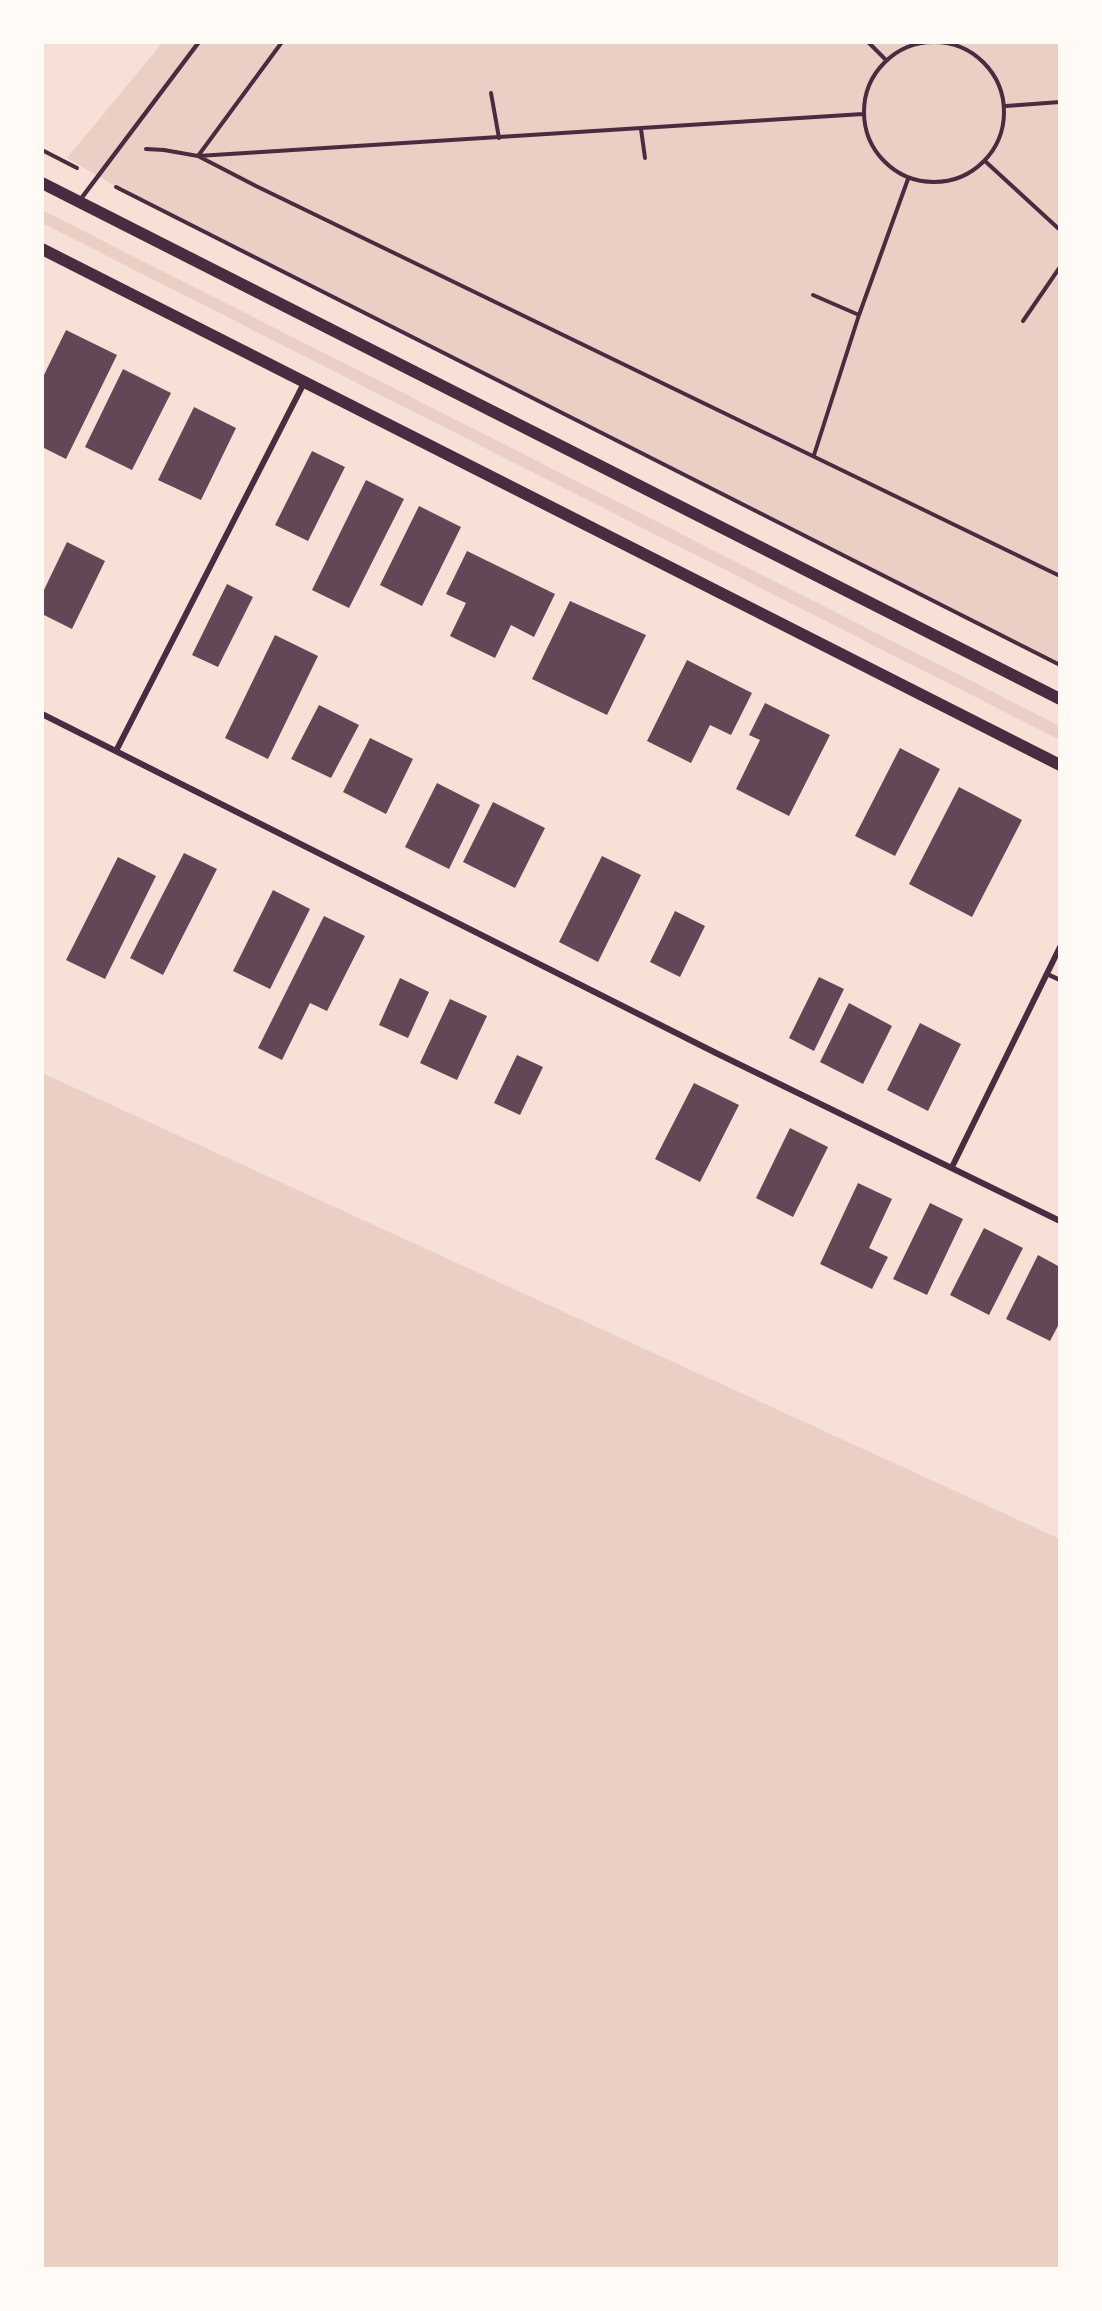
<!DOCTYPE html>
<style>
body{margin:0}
#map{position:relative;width:1102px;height:2311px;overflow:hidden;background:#f7e1d7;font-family:Mulish,sans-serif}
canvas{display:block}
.frame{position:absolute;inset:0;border:44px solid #fffaf5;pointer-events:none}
</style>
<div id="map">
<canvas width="1102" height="2311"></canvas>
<div class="frame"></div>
</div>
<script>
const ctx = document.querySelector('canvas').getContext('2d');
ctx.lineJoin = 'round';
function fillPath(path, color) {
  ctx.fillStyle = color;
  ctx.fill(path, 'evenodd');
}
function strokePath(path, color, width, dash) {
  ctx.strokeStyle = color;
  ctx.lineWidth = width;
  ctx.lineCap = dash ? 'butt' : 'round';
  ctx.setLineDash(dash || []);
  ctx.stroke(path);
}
fillPath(new Path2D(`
 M163,42h897v623l-938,-475 -55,-32z
 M42,210l1018,516v14l-1018,-517z
 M42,1073l1018,466v730h-1018z`), '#ebcfc5');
fillPath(new Path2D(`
 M66,330l51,25 -51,104 -24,-12v-68z
 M123,369l48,24 -39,77 -47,-23z
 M194,407l42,21 -35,72 -43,-20z
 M312,451l33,16 -37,74 -33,-16z
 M366,480l38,19 -55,109 -37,-18z
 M419,506l42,21 -39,79 -42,-21z
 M67,542l38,19 -33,68 -30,-15v-20z
 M467,551l88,43 -21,43 -23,-12 -16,33 -45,-22 16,-33 -20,-9z
 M227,584l26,13 -35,70 -26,-12z
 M570,601l76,34 -39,80 -75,-36z
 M275,635l43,21 -50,103 -43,-21z
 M687,660l65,33 -21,42 -21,-10 -19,38 -44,-22z
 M765,703l65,32 -41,81 -53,-27 24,-49 -11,-5z
 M319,705l40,20 -28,53 -40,-19z
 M370,738l43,21 -27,55 -43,-22z
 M900,748l40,21 -45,87 -40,-20z
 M437,783l43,22 -31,64 -44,-22z
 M959,787l63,33 -50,97 -63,-33z
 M493,802l52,26 -30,60 -52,-26z
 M184,853l33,16 -54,106 -33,-17z
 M602,856l39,19 -43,87 -39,-20z
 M118,857l38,19 -51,103 -39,-19z
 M273,890l37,19 -40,80 -37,-18z
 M675,911l30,15 -25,51 -30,-15z
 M324,916l41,20 -38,75 -17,-8 -28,57 -24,-12z
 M819,977l25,12 -30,62 -25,-13z
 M400,978l29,14 -21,46 -29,-13z
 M450,999l37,17 -30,64 -37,-17z
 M849,1003l43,23 -29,58 -43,-22z
 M920,1023l41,21 -33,67 -41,-21z
 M517,1055l26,12 -23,48 -26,-12z
 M694,1083l45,22 -39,77 -45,-23z
 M790,1128l38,19 -35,70 -37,-19z
 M858,1183l34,16 -23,49 19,9 -16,32 -52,-25z
 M930,1203l33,16 -36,76 -34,-16z
 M984,1228l39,20 -34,67 -39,-20z
 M1038,1255l22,12v55l-10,19 -44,-22z`), '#644757');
strokePath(new Path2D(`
 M282,42l-84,114 58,30 804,390
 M868,42l18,18
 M864 112a70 70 0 1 1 140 0a70 70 0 1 1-140 0Z
 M491,93l8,45
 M1006,106l54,-4
 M641,129l4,29
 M146,149l18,1 34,6 665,-42
 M42,150l35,18
 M986,162l74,68
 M116,187l944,478
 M813,295l46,20
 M1023,321l37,-54
 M814,455l45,-140 49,-136`), '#4a2c40', 4);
strokePath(new Path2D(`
 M80,200l119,-158
 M1047,974l13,6`), '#4a2c40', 4.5);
strokePath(new Path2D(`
 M42,714l674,339 344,168
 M116,751l188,-368
 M952,1167l108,-220`), '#4a2c40', 6);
strokePath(new Path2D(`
 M42,183l1018,516
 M42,249l1018,516`), '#4a2c40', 12);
</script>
